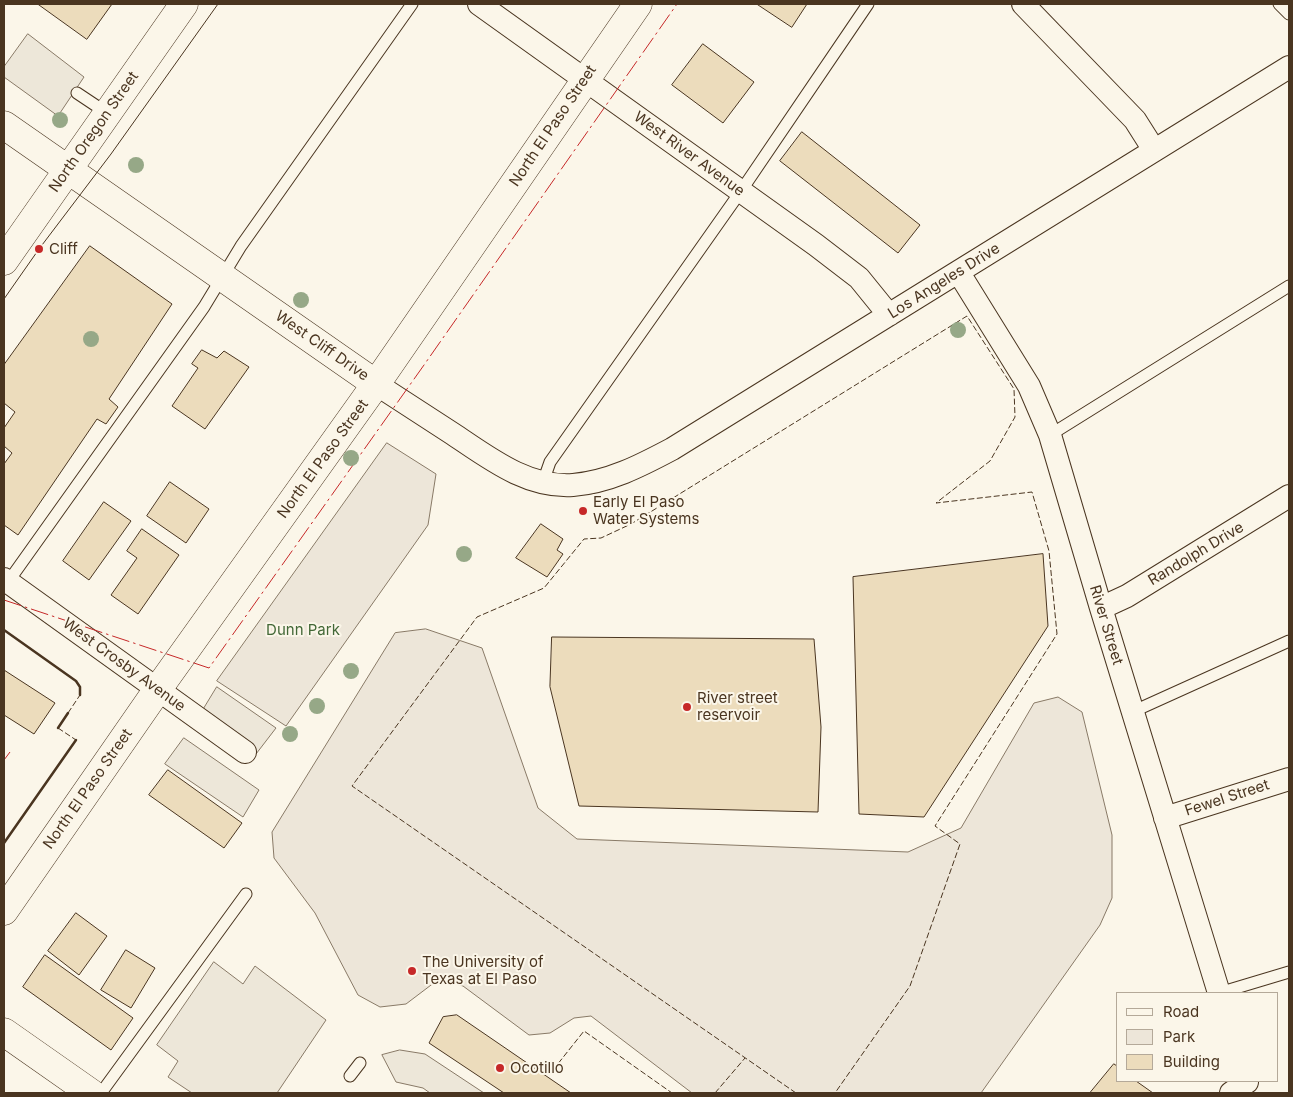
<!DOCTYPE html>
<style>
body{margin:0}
#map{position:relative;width:1293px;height:1097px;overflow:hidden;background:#fbf6e9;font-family:Inter,sans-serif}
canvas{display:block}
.frame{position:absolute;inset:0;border:5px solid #4a3520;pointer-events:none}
.legend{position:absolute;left:1116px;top:992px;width:162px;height:90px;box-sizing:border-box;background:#fbf6e9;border:1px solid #b4a999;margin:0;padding:6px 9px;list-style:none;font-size:15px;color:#4a3520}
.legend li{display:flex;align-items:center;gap:10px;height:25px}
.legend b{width:25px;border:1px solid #b4a999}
</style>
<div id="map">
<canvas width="1293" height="1097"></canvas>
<div class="frame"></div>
<ul class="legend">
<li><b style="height:6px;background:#fbf6e9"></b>Road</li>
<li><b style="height:14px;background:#ede6d9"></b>Park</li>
<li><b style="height:14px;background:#ecdcbc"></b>Building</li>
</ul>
</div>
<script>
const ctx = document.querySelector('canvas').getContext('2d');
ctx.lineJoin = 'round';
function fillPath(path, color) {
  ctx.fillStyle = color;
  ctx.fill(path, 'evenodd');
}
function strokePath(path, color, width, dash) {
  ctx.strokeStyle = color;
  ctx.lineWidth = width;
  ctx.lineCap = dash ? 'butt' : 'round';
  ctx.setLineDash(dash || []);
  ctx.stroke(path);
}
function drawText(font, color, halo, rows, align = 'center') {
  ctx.font = font + ' Inter,sans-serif';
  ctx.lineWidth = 4;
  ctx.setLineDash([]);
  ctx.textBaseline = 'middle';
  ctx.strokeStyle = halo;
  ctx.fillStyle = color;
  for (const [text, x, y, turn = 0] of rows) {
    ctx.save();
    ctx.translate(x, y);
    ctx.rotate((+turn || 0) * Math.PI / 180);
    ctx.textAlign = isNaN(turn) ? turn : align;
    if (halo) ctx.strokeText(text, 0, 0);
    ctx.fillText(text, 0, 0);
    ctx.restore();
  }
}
const green = new Path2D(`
 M387,443l49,31 -8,51 -142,201 -69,-45z
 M426,629l56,19 56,160 39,31 331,13 53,-24 73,-125 24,-6 24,15 30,123v63l-12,27 -119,168h-289l-101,-77 -17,2 -24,15 -21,2 -66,-49 -24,-7 -33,25 -26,3 -22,-12 -43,-82 -41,-55 -2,-26 123,-199z`);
fillPath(green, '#ede6d9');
strokePath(green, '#887966', 1);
const parking = new Path2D(`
 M28,34l56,43 -26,39 -54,-39v-10z
 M217,687l59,41 -20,26 -56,-39z
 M184,738l75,52 -16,27 -78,-53z
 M214,962l29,22 12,-18 71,54 -49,73h-85l-24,-16 10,-16 -21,-16z
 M400,1050l25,4 59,39h-54l-7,-5 -27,-6 -14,-27z`);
fillPath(parking, '#ede7d9');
strokePath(parking, '#887966', 1);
const building = new Path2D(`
 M38,4h74l-25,35z
 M757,4h50l-15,23z
 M703,44l51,38 -31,41 -51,-38z
 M802,132l118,93 -22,28 -118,-92z
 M90,246l82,58 -63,95 9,8 -12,17 -9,-5 -79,116 -14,-10v-61l8,-11 -8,-7v-18l11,-16 -11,-9v-38z
 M202,350l15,8 7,-7 25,16 -44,62 -33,-23 26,-38 -6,-4z
 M170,482l39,27 -23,34 -39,-27z
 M104,502l27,19 -42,59 -26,-19z
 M541,524l22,15 -6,11 6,4 -16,23 -31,-19z
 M142,529l37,26 -41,59 -27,-19 26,-37 -10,-7z
 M1043,554l5,72 -124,191 -65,-3 -6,-237z
 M552,637l262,2 7,88 -3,85 -239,-6 -29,-119z
 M4,670l51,33 -21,31 -30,-19z
 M168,770l74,53 -18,25 -75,-53z
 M76,913l31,23 -28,39 -31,-24z
 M126,950l29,18 -24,40 -30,-18z
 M45,955l88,63 -22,32 -88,-63z
 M457,1015l114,78h-67l-75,-50 14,-26z
 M1114,1064l3,2v15h19l17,12h-63z`);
fillPath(building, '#ecdcbc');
strokePath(building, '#4a3520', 1);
const service = new Path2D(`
 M1279,4l10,10
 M77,93l30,20
 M1050,435l239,-149
 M543,482l7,-20 191,-271 127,-187
 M8,582l196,-275 37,-61 171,-242
 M1132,712l157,-71
 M1219,993l70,-21
 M350,1076l10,-13
 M101,1093l145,-199`);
const minor = new Path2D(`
 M479,4l337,241 43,33 30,37
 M1023,4l112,116 19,30
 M959,273l70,113 21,49 51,173 118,385
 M376,384c26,17 51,33 77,50 36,24 74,54 120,51 36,-3 67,-19 99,-36l617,-382
 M4,579l241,173
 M1101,608l26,-12 162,-100
 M1165,818l124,-39
 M1231,1093l16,-11`);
const tertiary = new Path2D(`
 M4,125l372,259
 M4,261l180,-257
 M4,911l154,-222 218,-305 262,-380`);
const secondary = new Path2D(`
 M4,1032l87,61`);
strokePath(service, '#4a3520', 13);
strokePath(minor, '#4a3520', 24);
strokePath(tertiary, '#4a3520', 29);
strokePath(secondary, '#4a3520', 29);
strokePath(service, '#fbf6e9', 11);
strokePath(minor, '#fbf6e9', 22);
strokePath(tertiary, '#fbf6e9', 28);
strokePath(secondary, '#fbf6e9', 28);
strokePath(new Path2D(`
 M4,299l35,-50 72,-95 107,-150`), '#4a3520', 1);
strokePath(new Path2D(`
 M68,713l12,-18
 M58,728l18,12
 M553,1070l31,-39 88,62
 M715,1093l30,-35
 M796,1093l-444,-307 125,-169 67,-29 40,-49 17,-1 30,-14 336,-208 47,73 1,28 -25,44 -54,42 96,-11 17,59 8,83 -122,192 25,18 -50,142 -75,107`), '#4a3520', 1, [6, 2.5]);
strokePath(new Path2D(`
 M4,630l72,51 4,6v8
 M58,728l10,-15
 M4,843l72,-103`), '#4a3520', 2.5);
strokePath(new Path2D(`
 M4,600l205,68 215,-303 253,-361
 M4,760l6,-8`), '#c62828', 1, [18, 4, 2.5, 4]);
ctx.fillStyle = '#96a887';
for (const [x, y] of [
 [60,120],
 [136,165],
 [301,300],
 [958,330],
 [91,339],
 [351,458],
 [464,554],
 [351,671],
 [317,706],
 [290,734]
]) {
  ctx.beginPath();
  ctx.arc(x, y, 8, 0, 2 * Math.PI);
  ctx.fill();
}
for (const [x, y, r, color] of [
 [39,249,5,"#c62828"],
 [583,511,5,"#c62828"],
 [687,707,5,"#c62828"],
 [412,971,5,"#c62828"],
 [500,1068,5,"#c62828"]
]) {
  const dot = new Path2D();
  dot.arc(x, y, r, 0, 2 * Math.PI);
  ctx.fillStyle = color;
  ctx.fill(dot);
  strokePath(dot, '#fbf6e9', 2);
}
drawText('15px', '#4a3520', '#fbf6e9', [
 ["North El Paso Street",553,126,-56],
 ["North Oregon Street",94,132,-55],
 ["West River Avenue",689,154,36],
 ["Los Angeles Drive",944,281,-32],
 ["West Cliff Drive",322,346,35],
 ["North El Paso Street",323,459,-54],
 ["Randolph Drive",1196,554,-31],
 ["River Street",1106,625,73],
 ["West Crosby Avenue",124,665,36],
 ["North El Paso Street",88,789,-55],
 ["Fewel Street",1227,798,-18]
]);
drawText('15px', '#4a3520', '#fbf6e9', [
 ["Cliff",49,249],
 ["Early El Paso",593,502],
 ["Water Systems",593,519],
 ["River street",697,698],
 ["reservoir",697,715],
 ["The University of",422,962],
 ["Texas at El Paso",422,979],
 ["Ocotillo",510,1068]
], 'left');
drawText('15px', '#436837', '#fbf6e9', [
 ["Dunn Park",303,630]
]);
</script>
